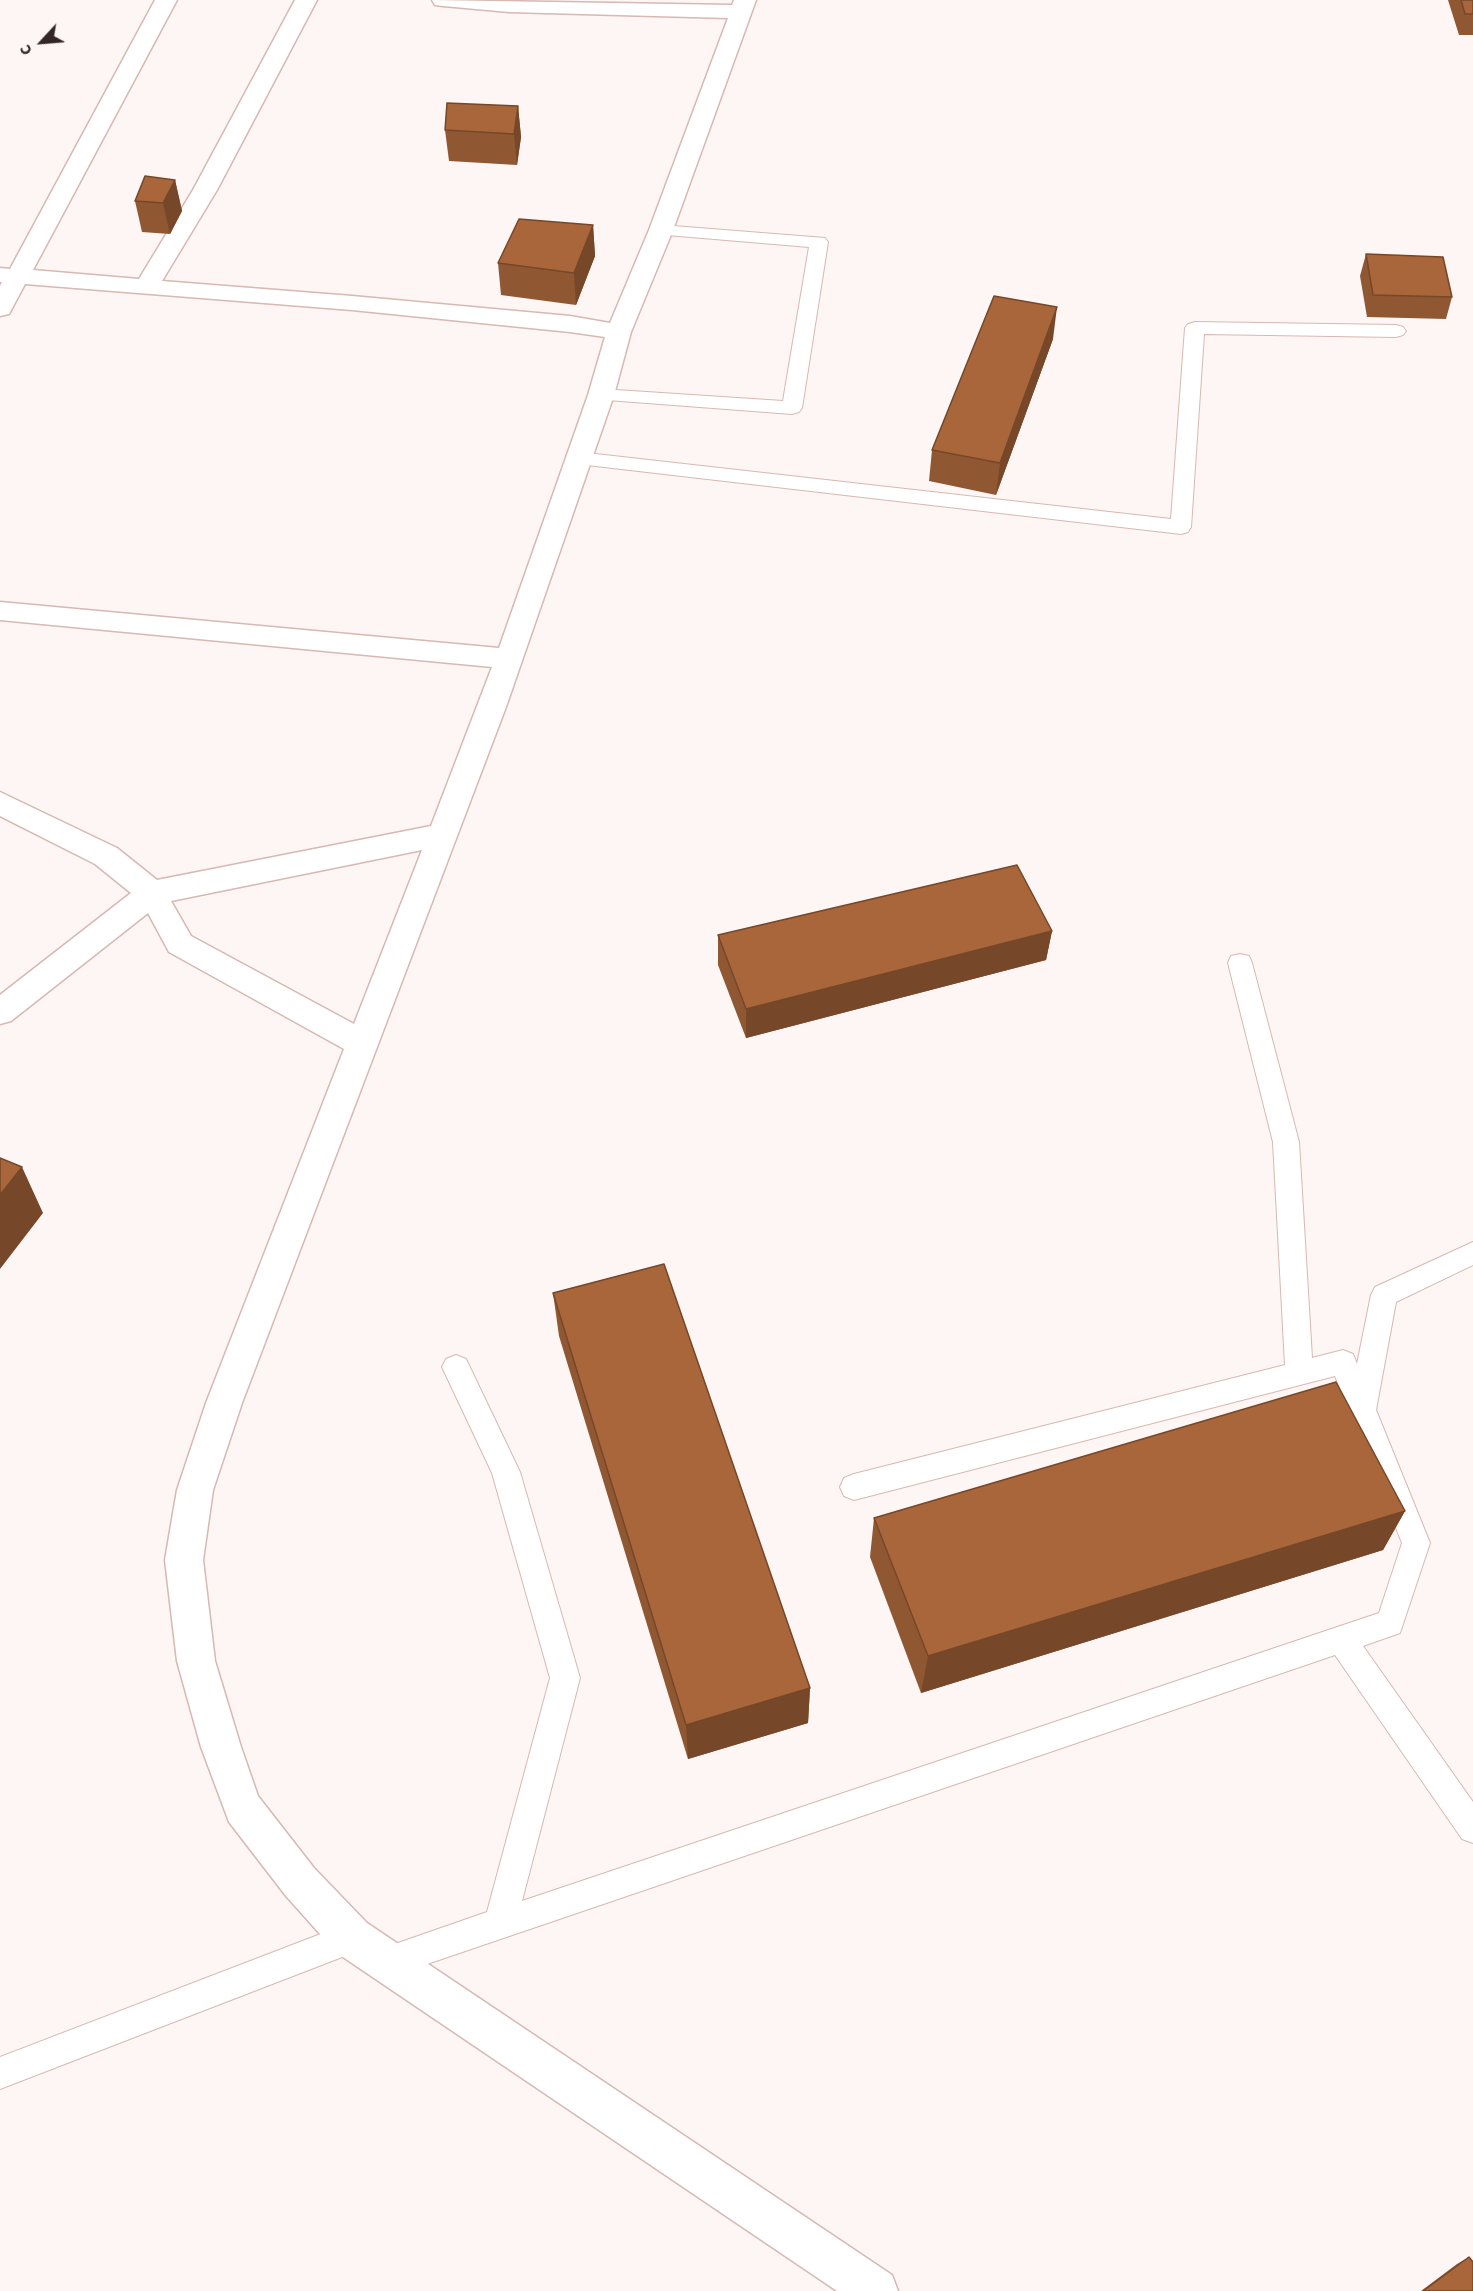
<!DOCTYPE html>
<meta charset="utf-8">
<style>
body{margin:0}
#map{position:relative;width:1473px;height:2291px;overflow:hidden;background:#fdf6f5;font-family:"Source Sans 3",sans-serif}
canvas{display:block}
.north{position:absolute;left:12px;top:12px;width:60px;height:60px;-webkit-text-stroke:4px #fdf6f5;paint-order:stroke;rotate:244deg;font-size:16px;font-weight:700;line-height:24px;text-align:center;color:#332725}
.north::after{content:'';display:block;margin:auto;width:21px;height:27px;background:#332725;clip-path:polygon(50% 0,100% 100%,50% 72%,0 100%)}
</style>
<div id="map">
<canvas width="1473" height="2291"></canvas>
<div class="north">С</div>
</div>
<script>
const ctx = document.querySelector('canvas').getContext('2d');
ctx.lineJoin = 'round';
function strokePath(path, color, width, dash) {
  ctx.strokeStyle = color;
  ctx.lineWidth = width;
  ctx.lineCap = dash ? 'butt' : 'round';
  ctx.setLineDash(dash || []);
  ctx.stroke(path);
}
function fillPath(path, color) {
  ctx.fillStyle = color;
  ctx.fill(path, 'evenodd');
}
const lane = new Path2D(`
 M661,225l164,13 3,4 -26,166 -3,4 -7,2 -198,-15 -3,-4 3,-4 7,-2 182,12 26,-154 -154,-13 -3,-4 3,-4z
 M1195,322l201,3 7,2 3,4 -3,4 -7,2 -192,-3 -13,193 -3,5 -7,2 -603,-70 -7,-1 -3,-5 3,-5 7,-1 593,67 14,-191 3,-4z
 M1240,954l9,2 3,7 47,179 13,216 31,-8 10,4 4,10 14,-69 4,-8 98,-45v23l-77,37 -20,108 54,133 -30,90 -37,13 110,156v41l-11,-4 -127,-184 -949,323 -11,-5 -5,-11 5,-11 112,-39 63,-234 -58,-205 -50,-106 4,-8 10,-4 10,4 54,113 60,206 -58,223 857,-288 23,-70 -67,-167 -481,124 -10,-4 -4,-9 4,-9 10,-4 431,-109 -12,-223 -45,-179 3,-7z
 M352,1922l11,5 5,11 -5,11 -363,140v-32z`);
const street = new Path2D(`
 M155,0h22l-144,270 106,9 54,-89 102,-190h22l-100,190 -55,91 190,15 218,20 40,7 39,-93 79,-212 -219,-6 -66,-6 -8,-1 -3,-5 300,5 2,-5h22l-83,230 -42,102 -17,63 -108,312 -264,696 -29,87 -10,70 12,101 26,86 17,49 56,72 53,55 525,352 6,16h-61l-500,-338 -51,-57 -57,-74 -28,-75 -24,-86 -12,-101 12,-70 29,-87 138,-354 -175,-97 -21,-39 -137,108 -11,3v-29l131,-102 -36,-29 -95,-48v-24l117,56 40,32 274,-54 61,-159 -492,-47v-18l499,46 89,-253 17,-58 -35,-5 -218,-22 -327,-26 -16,30 -9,2v-30l2,-4h-2v-14l10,1zM422,850l-68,174 -163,-88 -20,-35z`);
strokePath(lane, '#d7b8b2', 2);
strokePath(street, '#d7b8b2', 3);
fillPath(lane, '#fff');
fillPath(street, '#fff');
fillPath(new Path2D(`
 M1448,0h25v35h-14z
 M518,106l3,31 -4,28 -68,-4 -4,-31z
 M175,180l7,31 -12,23 -28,-2 -7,-31z
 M593,225l2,31 -19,49 -75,-10 -3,-32z
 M1366,254l86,43 -6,22 -79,-2 -7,-41z
 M1053,339l-57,156 -67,-14 3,-31z
 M1052,931l-6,29 -300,78 -28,-73v-30z
 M553,1293l257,395 -2,35 -120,36 -129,-423z
 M1405,1511l-22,39 -462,143 -51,-136 4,-39z
 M1469,2257l4,34h-52l36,-27z`), '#905832');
fillPath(new Path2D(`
 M518,106l3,31 -4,28 -3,-31z
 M175,180l7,31 -12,23 -7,-31z
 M593,225l2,31 -19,49 -2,-32z
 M1057,307l-4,32 -57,156 4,-32z
 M1052,931l-6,29 -300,78v-29z
 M22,1167l21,46 -43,56v-74z
 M1405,1511l-22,39 -462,143 7,-37z
 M810,1688l-2,35 -120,36 -2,-34z`), '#764729');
const building = new Path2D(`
 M1461,0h12v14h-8z
 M447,103l71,3 -4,28 -69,-4z
 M145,176l30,4 -12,23 -28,-2z
 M519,219l74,6 -19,48 -76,-10z
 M1366,254l77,3 9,40 -79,-2z
 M994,296l63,11 -57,156 -68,-13z
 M1017,865l35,66 -306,78 -28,-74z
 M0,1158l22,9 -22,28z
 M664,1264l146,424 -124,37 -133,-432z
 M1336,1382l69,129 -477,145 -54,-138z
 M1469,2257l4,5v29h-50z`);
fillPath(building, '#a8663a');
strokePath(building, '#764729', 1.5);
</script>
